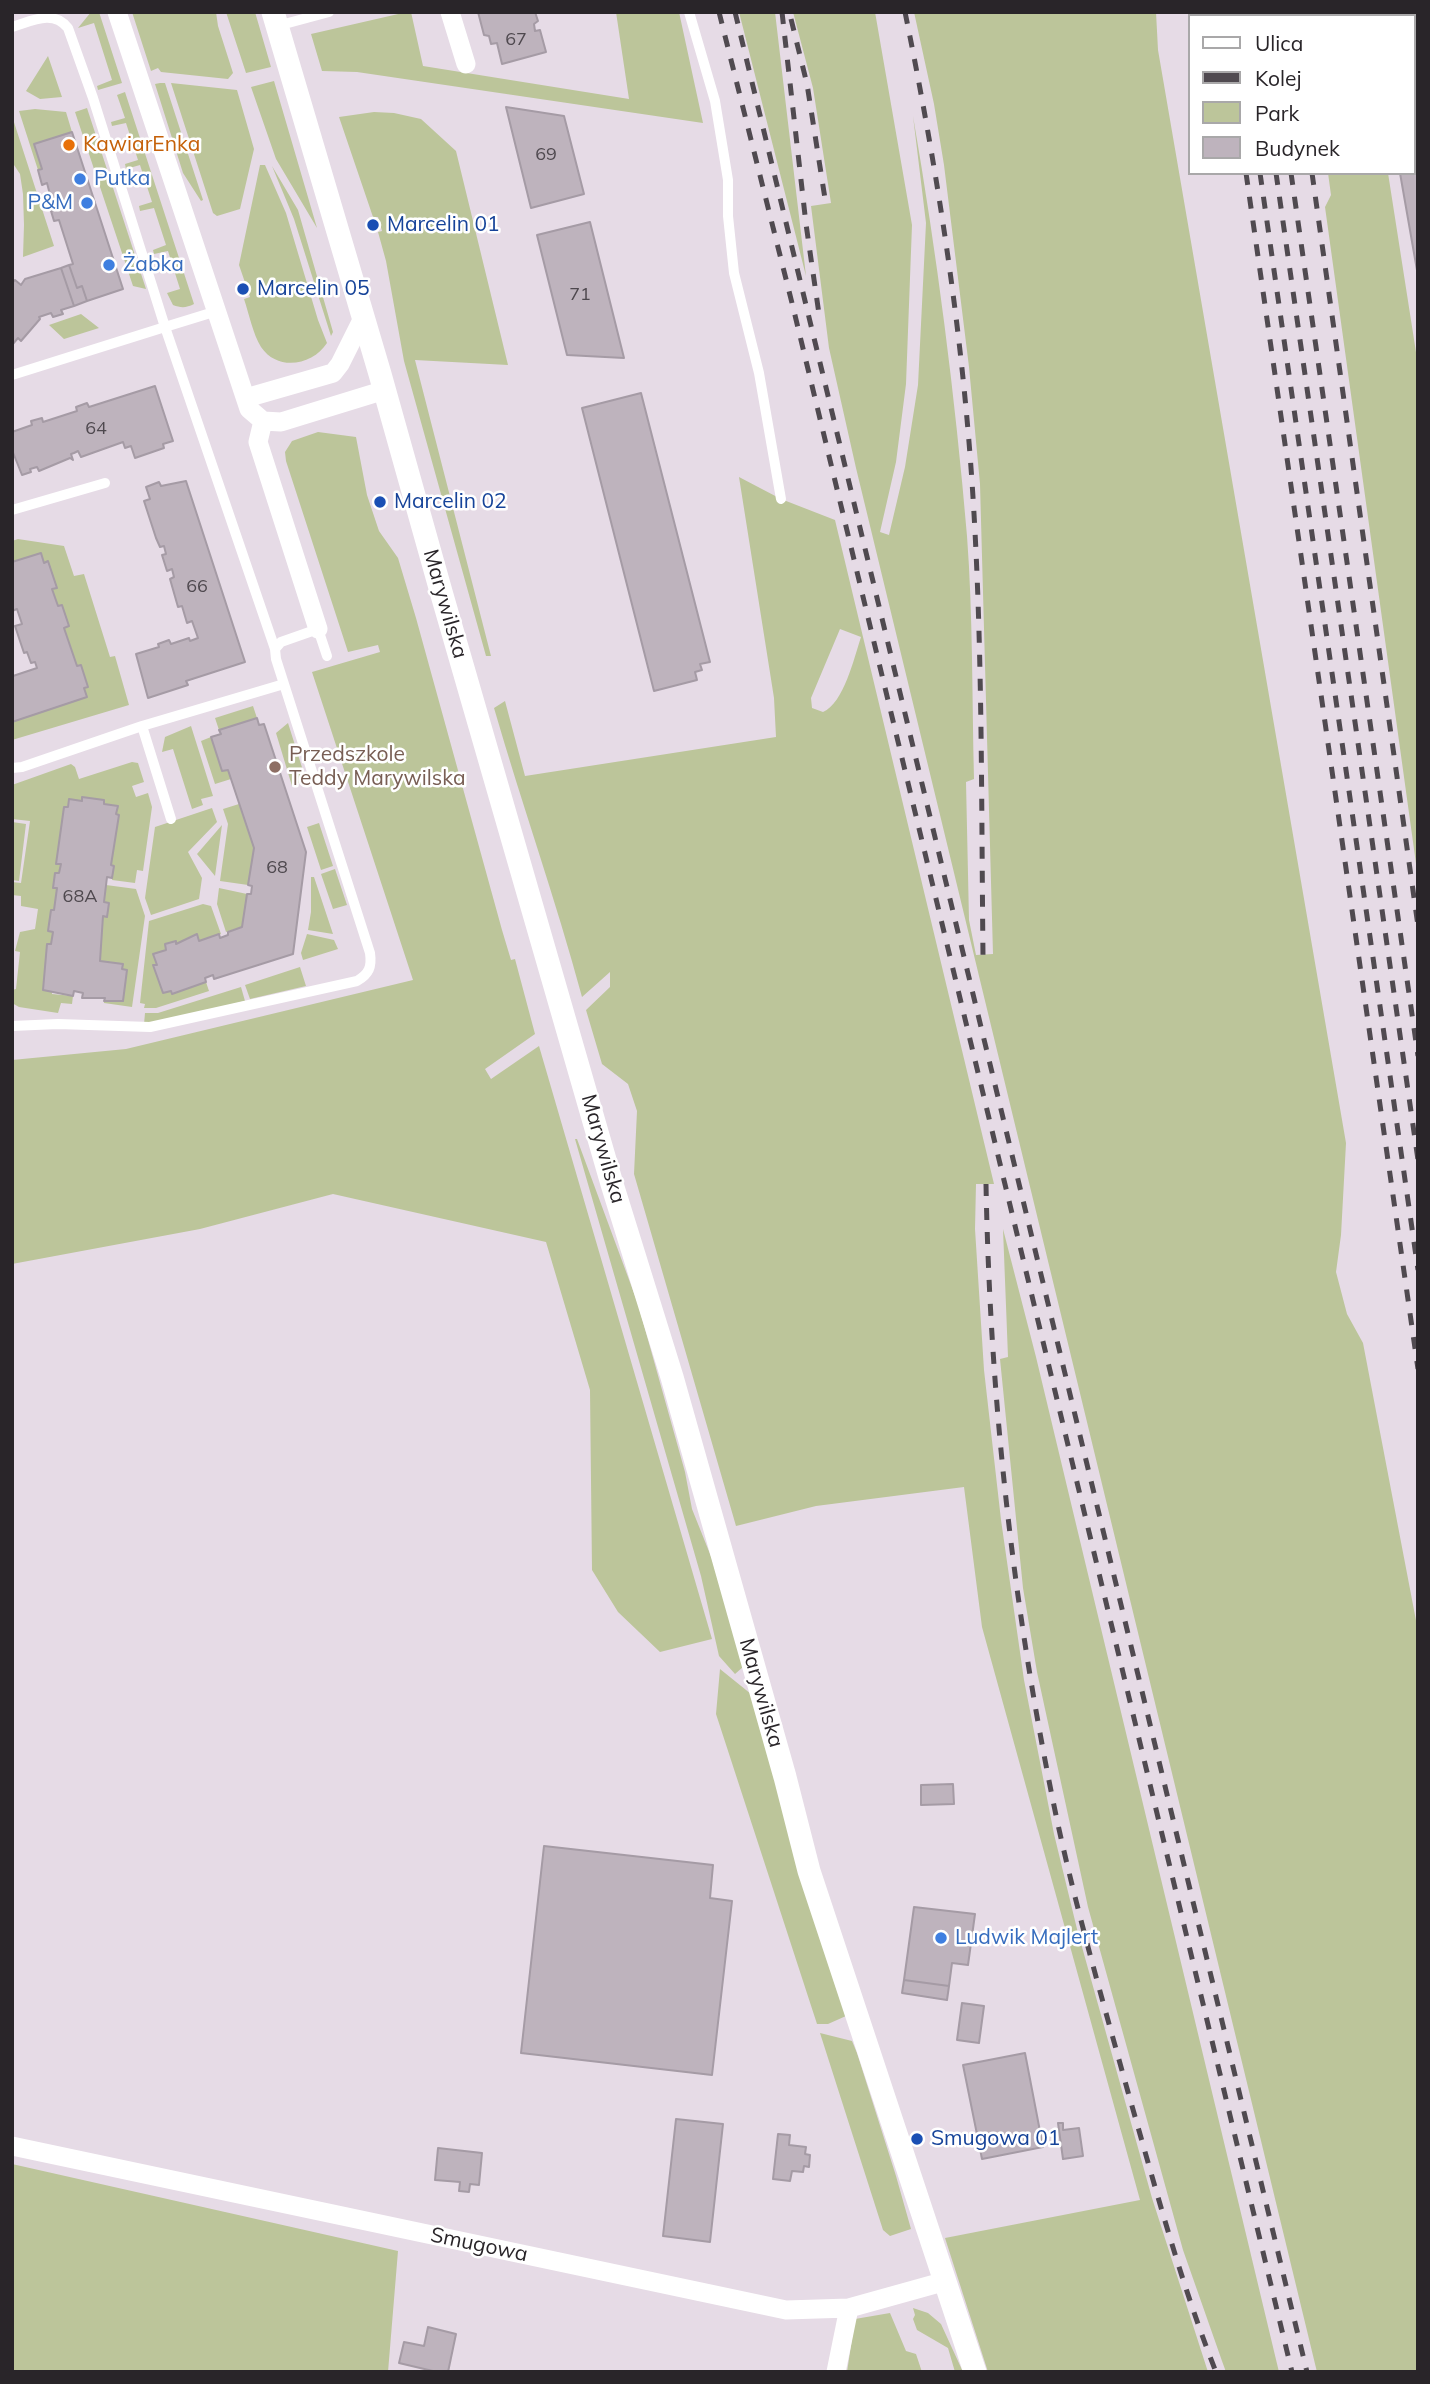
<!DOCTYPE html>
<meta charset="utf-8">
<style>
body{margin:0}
#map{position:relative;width:1430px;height:2384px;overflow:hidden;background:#e6dbe6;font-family:Mulish,sans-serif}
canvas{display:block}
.frame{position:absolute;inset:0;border:14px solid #292529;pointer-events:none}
.legend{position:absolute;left:1188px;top:14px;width:228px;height:161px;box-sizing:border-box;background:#fff;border:2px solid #a9a8a9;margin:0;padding:9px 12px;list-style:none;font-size:21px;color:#292529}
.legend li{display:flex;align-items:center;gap:14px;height:35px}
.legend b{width:35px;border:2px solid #a9a8a9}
</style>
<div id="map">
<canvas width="1430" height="2384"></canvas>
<div class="frame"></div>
<ul class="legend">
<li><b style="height:9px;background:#fff"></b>Ulica</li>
<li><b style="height:9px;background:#504a50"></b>Kolej</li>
<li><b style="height:19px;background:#bcc59a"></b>Park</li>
<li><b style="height:19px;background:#beb3bd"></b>Budynek</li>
</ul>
</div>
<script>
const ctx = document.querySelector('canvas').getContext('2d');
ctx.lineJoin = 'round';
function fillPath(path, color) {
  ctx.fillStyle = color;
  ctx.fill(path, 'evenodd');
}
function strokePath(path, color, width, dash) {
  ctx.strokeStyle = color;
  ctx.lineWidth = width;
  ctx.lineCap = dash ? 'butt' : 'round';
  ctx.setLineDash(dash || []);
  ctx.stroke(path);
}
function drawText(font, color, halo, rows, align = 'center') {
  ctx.font = font + ' Mulish,sans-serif';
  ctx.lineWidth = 5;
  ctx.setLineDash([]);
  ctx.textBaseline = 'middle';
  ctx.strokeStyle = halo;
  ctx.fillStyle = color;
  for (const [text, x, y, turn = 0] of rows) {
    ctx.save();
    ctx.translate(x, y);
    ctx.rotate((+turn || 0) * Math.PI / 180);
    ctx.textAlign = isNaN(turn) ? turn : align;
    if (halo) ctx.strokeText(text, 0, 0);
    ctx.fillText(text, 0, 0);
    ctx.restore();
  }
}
fillPath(new Path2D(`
 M91,12h8l23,71 -24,7 -1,-4 15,-6 -18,-57 -16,5z
 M132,12h84l2,14 15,47 -5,6 -67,-7 -3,-4 -7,3z
 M226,12h29l16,55 -25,6z
 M407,12h4l12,54 206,33 -13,-87h63l24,111 -346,-51 -35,-1 -11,-37z
 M739,12h36l31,264z
 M793,12h82l37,213 -6,159 -10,78 -16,70 9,3 16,-68 13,-82 8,-162 -13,-107c24,139 42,279 54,420 6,80 5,162 7,243l-8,3 3,138 7,35 17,-1 -13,-470 -11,-117 -25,-202 -10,-61 -20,-92h242l2,38 188,1093 -5,92 -5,37 11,42 16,29 55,288v741h-101l-461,-1904 -27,-120 -18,-142 20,-3 -18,-115z
 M48,56l14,41 -22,2 -14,-8z
 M274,81l43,147 -41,-69 -25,-72z
 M160,83h5l38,117 -2,1 -18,-28 -28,-89z
 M171,83l66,7 17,59 -14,60 -23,7 -4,-3z
 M125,92l69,212c-8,4 -13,4 -21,1l-6,-12 13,-4 -12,-38 -14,3 -1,-4 13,-5 -12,-37 -14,3 -1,-5 13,-4 -12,-37 -14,4 -1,-5 13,-4 -12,-37 -14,3 -1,-4 14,-4 -8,-23z
 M87,108l59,181 -13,-3 -58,-174z
 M35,109l31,3 6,20 -38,12 8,25 -4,1 -19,-59z
 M374,112l20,1 27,6 35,32 52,214 -93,-5 76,296h-5l-82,-295 -18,-100 -8,-29 4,-1 -4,-14h-5l-34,-100z
 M12,116l42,130 -31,11 1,-32 -1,-31 -3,-20 -8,-12z
 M260,165h5l21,48 32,107 9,23c-14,22 -49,29 -66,4 -8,-13 -12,-33 -17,-48l6,-2 -11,-32z
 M272,166l26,44 35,122 -2,4 -37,-117z
 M1328,173h60l30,192v513l-93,-671 6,-12z
 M81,314l18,14 -35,11 -15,-14z
 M318,432l38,5 11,58 12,36 19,27 18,60 86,312 9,30 4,-1 20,75 -50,35 6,10 48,-33 173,593 -52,13 -42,-40 -26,-42 -2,-180 -44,-148 -213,-48 -133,35 -188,35v-204l114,-11 287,-69 -101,-308 68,-20 -2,-7 -30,7 -62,-191 -1,-9 7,-11z
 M739,477l42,22 54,21 159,664h-18l-1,45 9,141 17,150 23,160 30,154 23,95 75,269 56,174h-220l-43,-134 195,-38 -158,-573 -18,-140 -148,19 -80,20 -102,-352 3,-63 -9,-27 -26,-20 -16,-54 24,-23v-15l-28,25c-26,-97 -60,-192 -88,-289l11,-7 20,75 251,-39 -2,-39zM840,629l21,8c-7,21 -17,66 -38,75l-11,-4 -1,-10z
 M18,539l46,7 10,30 10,-2 26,83 5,-1 14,49 -117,35v-18l76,-36 -7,-21 -4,1 -13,-38 5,-2 -7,-20h-4l-6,-17 4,-1 -9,-27 -3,2 -3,-10 -29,9v-21z
 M253,706l4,12 -38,12 -4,-12z
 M288,723l18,57 -14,6 -16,-53z
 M191,726l22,70 -12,3 2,6 -11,4 -19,-60 -11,3 3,-15z
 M211,737l11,34 6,-1 3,9 -16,5 -14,-43z
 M132,762l6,1 6,19 -12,4 4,11 12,-4 4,14 -9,64 -6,-1 -2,13 -23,-3 2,-14 -3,-1 8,-50 -3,-1 1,-8 -13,-2v-4l-21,-3 -1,4 -13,-2 -1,8h-4l-8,56 5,1 -2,9h-4l-2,14 4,1 -3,22h-3l-3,21 5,1 -2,12h-4l-4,45 9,2v3l21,2 -1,8 -11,-1 -3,10 -39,-6 -7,-4v-13l4,-1 4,-37 -5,-1 5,-19 15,-3 3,-20 -17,-3v-10l-9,-1v-13l9,1 9,-62 -18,-2v-34l59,-21 4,3 4,12z
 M239,804l15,44 -6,37 -28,-4 8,-57 -5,-15z
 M212,808l5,14 -29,30 14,26 -3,21 -48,16 -6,-17 10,-71z
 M12,822l14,2 -7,57 -7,-1z
 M319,823l14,43 -12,4 -14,-43z
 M222,825l-7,51 -18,-22z
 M335,869l12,36 -14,4 -12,-35z
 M311,877h3l19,57 -25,-4 3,-18z
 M106,885l30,4 9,27 -13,91 -28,-4v-2l9,1 10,-38 -23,-3 3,-45 4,1 2,-14 -5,-1z
 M219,888l28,6 -5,33 -16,5 -9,-28z
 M203,904l8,2 10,28 -22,7 -2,-7 -21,10 -1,-3 -10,3 1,6 -13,5 4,10h-3l18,28 34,-11 3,9 -53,17h-12l1,-4 -5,-1 9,-82z
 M307,934l27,6 4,9 -35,11 -2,-7z
 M300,967l6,19 -56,13 -5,-14z
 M241,987l4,14 -94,23h-7l1,-11h13z
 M575,1139h2l61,165 47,168 7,37 20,50 31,108 -8,7 -16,-18 -18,-80z
 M1003,1229l33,128 243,1015h-53l-4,-11 -39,-111 -95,-343 -51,-235 -14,-84 -23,-229 8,-2z
 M720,1669l31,25 95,322 -18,8h-11l-101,-310z
 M820,2033l32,8 5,12 39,123 15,53 -21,7 -7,-6z
 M12,2164l386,87 -10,121h-376z
 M913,2308l15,5 13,11 22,48h-8l-7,-24 -31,-18 -4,-11 2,-4z
 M890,2313l16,38 10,3 6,18h-75l8,-53z`), '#bcc59a');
const building = new Path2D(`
 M478,12h57l3,9 -4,3 1,7 5,-1 6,22 -44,12 -5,-21 -6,1 -2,-8 -5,-1z
 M1400,12h18v264l-18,-103h14v-53l3,-1 -3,-20v-83h-13z
 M506,107l58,9 20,78 -53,14z
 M72,132l51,157 -36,12 -5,-15 -5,2 -8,-23 4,-1 -14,-44 -5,1 -3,-10 3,-1 -7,-27 -5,2 -4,-15 4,-1 -8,-25z
 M590,222l34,136 -57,-3 -30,-120z
 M69,265l8,23 5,-2 5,15 -13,5 -13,-38z
 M61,268l13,38 -13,4 2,4 -10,3 -2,-4 -12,4 1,2 -19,22 -3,-3 -6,7v-62l3,-3 6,5 4,-6z
 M155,386l18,55 -10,3 1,4 -29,10 -4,-12 -6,2 -2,-6 -42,15 -3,-6 -4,2 -3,1 2,6 -3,-2 -31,13 -2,-4 -7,2 1,3 -9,3 -10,-25v-18l20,-7 -1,-4 11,-3 1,4 34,-11 -1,-4 11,-4 2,4z
 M641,393l69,269 -10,2 2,6 -7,2 2,8 -43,11 -72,-283z
 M186,481l59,181 -59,19 2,4 -40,13 -12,-44 23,-7 -1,-3 11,-4 2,4 18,-6 1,3 8,-3 -6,-17 -5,2 -5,-17 -4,1 -8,-28 4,-2 -2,-8 -5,2 -5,-16 4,-1 -2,-8 -4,1 -4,-9 -12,-37 6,-2 -4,-12 13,-5 2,4z
 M41,553l3,10 4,-2 9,27 -5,1 6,17 4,-1 7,21 -5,2 13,38 4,-1 7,22 -4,1 3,9 -75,25 1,-46 24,-8 -2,-6 -4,1 -4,-11 -3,1 -9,-27 7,-2 -5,-15 -5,2v-49z
 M257,718l2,7 5,-1 42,128 -13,102 -79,25 -1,-4 -8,3 1,4 -34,12 -1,-3 -8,2 -10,-28h4l-4,-11 13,-4 -1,-6 11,-3v3l21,-10 2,7 20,-7 1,4 8,-3v-3l14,-5 5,-33h4l1,-8 -4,-1 6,-37 -26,-78 -6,1 -11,-34 10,-3 -2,-4z
 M82,797l22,3v4l14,2 -2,8 3,1 -8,50 3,1 -2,12 -5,-1 -3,25 5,1 -2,14 -4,-1 -3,45 23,3 -1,5 5,1 -4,31h-19l1,-3h-23l1,-5 -9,-2 -1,5 -30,-6 4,-46h4l2,-12 -5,-1 3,-21h3l3,-22h-4l2,-15h4l2,-9h-5l8,-57h4l1,-8 13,2z
 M953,1784l1,20 -33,1v-20z
 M544,1846l169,19 -3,33 22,3 -20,174 -191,-22z
 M914,1907l61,7 -7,51 -16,-2 -3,23 -45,-6z
 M904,1980l45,6 -2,14 -45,-7z
 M962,2003l22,3 -5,37 -22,-3z
 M1025,2053l18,94 -61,12 -19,-94z
 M676,2119l47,5 -13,118 -47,-6z
 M1058,2123h5v7l16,-2 4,28 -20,3z
 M778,2134l12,1 -1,10 17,2 -1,7 5,1 -1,12 -5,-1 -1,6 -11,-1 -2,10 -17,-2z
 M438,2148l44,5 -3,32 -9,-1 -1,8 -10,-1 1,-9 -25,-2z
 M428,2327l28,7 -8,38h-11l-38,-9 5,-21 20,4z`);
fillPath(building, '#beb3bd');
strokePath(building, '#a59ba5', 2);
strokePath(new Path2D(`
 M689,12l26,89 13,79v36l6,57 25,100 22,126
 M277,26l52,-14
 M12,27c20,-6 41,-18 56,1l25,70 72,229 52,-16
 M12,375l153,-48 110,322
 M12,510l93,-27
 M142,726l142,-42
 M12,768l10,-1 120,-41 29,93
 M12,1026l46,-2 92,3 207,-46c12,-7 15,-14 13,-28l-94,-294 -1,-10 6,-7 37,-13 9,27`), '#fff', 10);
strokePath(new Path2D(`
 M117,12l132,397 14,12 18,1 104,-32
 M450,12l16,52
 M246,398l87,-25 7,-9 23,-46
 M263,421l-5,21 60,187
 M12,2146l774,164 63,-2 97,-27
 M836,2372l13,-64`), '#fff', 19);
strokePath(new Path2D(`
 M273,12l107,362 62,221 170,589 60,193 113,400 24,94 166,501`), '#fff', 23);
strokePath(new Path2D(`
 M719,12l74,295 499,2065
 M735,12l572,2360
 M782,12l24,212 14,97
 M905,12c29,142 52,285 64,430 14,170 12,342 14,513
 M1223,12l1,4
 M1237,12l1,4
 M1252,12l1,4
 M1268,12v4
 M1288,12l1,4
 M791,19l16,65 19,121
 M1246,173l172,1196
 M1260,173l158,1097
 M1276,173l142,987
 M1291,173l127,883
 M1312,173l106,753
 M986,1184c4,214 27,426 71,636 20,92 46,182 71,272 27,94 52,189 88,280`), '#504a50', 5, [12, 12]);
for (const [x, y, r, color] of [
 [69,145,7,"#e8710a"],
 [80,179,7,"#3f7fe0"],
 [87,203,7,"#3f7fe0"],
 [373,225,7,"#1a4fb4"],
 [109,265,7,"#3f7fe0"],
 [243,289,7,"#1a4fb4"],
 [380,502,7,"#1a4fb4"],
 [275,767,7,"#8d6e63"],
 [941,1938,7,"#3f7fe0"],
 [917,2139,7,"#1a4fb4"]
]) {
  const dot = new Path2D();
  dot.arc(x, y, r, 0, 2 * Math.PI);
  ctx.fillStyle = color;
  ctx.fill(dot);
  strokePath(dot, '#fff', 2.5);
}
drawText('18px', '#4e484e', null, [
 ["67",516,40],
 ["69",546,155],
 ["71",580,295],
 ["64",96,429],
 ["66",197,587],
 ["68",277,868],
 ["68A",80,897]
]);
drawText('21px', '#c56008', '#fff', [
 ["KawiarEnka",83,145]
], 'left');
drawText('21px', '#366cbe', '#fff', [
 ["Putka",94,179],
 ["P&M",73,203,"right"],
 ["Żabka",123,265],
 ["Ludwik Majlert",955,1938]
], 'left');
drawText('21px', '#164399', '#fff', [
 ["Marcelin 01",387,225],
 ["Marcelin 05",257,289],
 ["Marcelin 02",394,502],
 ["Smugowa 01",931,2139]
], 'left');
drawText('21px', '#292529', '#fff', [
 ["Marywilska",445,604,74],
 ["Marywilska",603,1149,74],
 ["Marywilska",761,1693,74],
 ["Smugowa",479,2245,12]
]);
drawText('21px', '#785e54', '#fff', [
 ["Przedszkole",289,755],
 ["Teddy Marywilska",289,779]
], 'left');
</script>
